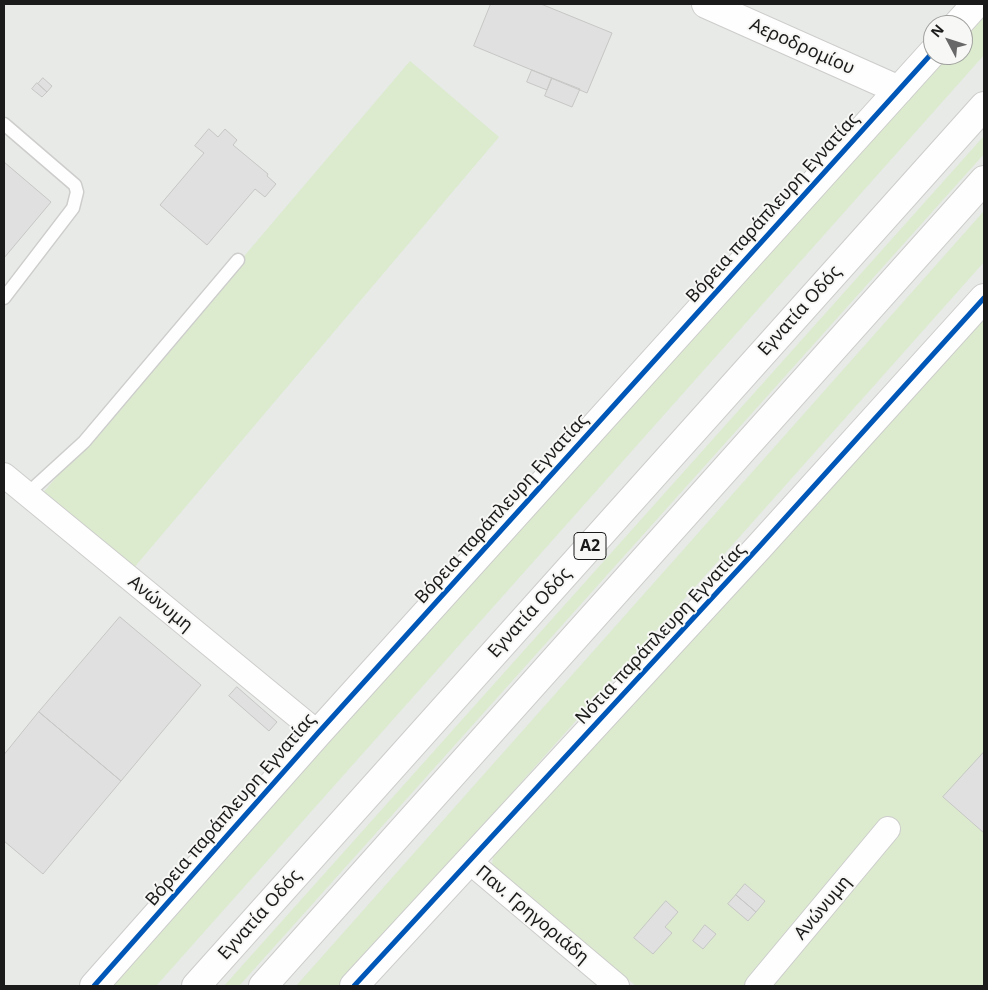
<!DOCTYPE html>
<meta charset="utf-8">
<style>
body{margin:0}
#map{position:relative;width:988px;height:990px;overflow:hidden;background:#f7f7f6;font-family:"Noto Sans",sans-serif}
canvas{display:block}
.frame{position:absolute;inset:0;border:5px solid #1a1b1a;pointer-events:none}
.north{position:absolute;left:923px;top:15px;width:50px;height:50px;box-sizing:border-box;background:#f7f8f5;border:1px solid #9fa09d;border-radius:50%;rotate:310deg;font-size:14px;font-weight:700;line-height:20px;text-align:center;color:#1a1b1a}
.north::after{content:'';display:block;margin:auto;width:18px;height:22px;background:#676867;clip-path:polygon(50% 0,100% 100%,50% 72%,0 100%)}
</style>
<div id="map">
<canvas width="988" height="990"></canvas>
<div class="frame"></div>
<div class="north">N</div>
</div>
<script>
const ctx = document.querySelector('canvas').getContext('2d');
ctx.lineJoin = 'round';
function fillPath(path, color) {
  ctx.fillStyle = color;
  ctx.fill(path, 'evenodd');
}
function strokePath(path, color, width, dash) {
  ctx.strokeStyle = color;
  ctx.lineWidth = width;
  ctx.lineCap = dash ? 'butt' : 'round';
  ctx.setLineDash(dash || []);
  ctx.stroke(path);
}
function drawText(font, color, halo, rows, align = 'center') {
  ctx.font = font + ' "Noto Sans",sans-serif';
  ctx.lineWidth = 4;
  ctx.setLineDash([]);
  ctx.textBaseline = 'middle';
  ctx.strokeStyle = halo;
  ctx.fillStyle = color;
  for (const [text, x, y, turn = 0] of rows) {
    ctx.save();
    ctx.translate(x, y);
    ctx.rotate((+turn || 0) * Math.PI / 180);
    ctx.textAlign = isNaN(turn) ? turn : align;
    if (halo) ctx.strokeText(text, 0, 0);
    ctx.fillText(text, 0, 0);
    ctx.restore();
  }
}
fillPath(new Path2D(`
 M4,4h980v982h-980zM933,25h30v30h-30z`), '#e7eae6');
fillPath(new Path2D(`
 M984,8v47l-828,931h-47l833,-931h21v-23z
 M410,61l89,76 -367,433 -90,-76z
 M984,136v18l-745,832h-15z
 M984,211v51l-644,724h-44z
 M984,305v681h-348l-144,-121 2,-16z`), '#dcebce');
const building = new Path2D(`
 M491,4h50l71,29 -25,60 -113,-47z
 M532,70l20,8 -5,12 -20,-8z
 M43,78l9,8 -5,6 -9,-8z
 M552,78l28,11 -8,18 -27,-11z
 M37,83l10,9 -5,5 -10,-8z
 M209,129l9,8 7,-8 12,11 -4,5 35,29 -1,2 9,8 -11,13 -10,-8 -48,56 -47,-40 44,-52 -9,-7z
 M4,162l47,40 -47,56z
 M120,617l81,68 -80,96 -82,-69z
 M237,687l40,35 -8,9 -40,-35z
 M39,712l82,69 -78,93 -39,-33v-86z
 M984,752v81l-41,-36z
 M745,884l20,17 -9,11 -20,-17z
 M736,895l20,17 -8,9 -20,-17z
 M666,901l12,11 -13,15 7,6 -19,21 -19,-16z
 M705,925l11,9 -13,15 -10,-8z`);
fillPath(building, '#dfe0df');
strokePath(building, '#c7c7c6', 1);
const service = new Path2D(`
 M4,298l69,-90 4,-16 -2,-7 -71,-61
 M27,494l57,-52 154,-182`);
const minor = new Path2D(`
 M4,475l314,258
 M470,862l147,124
 M757,986l131,-157`);
const tertiary = new Path2D(`
 M706,4l193,86
 M957,25l19,-21
 M94,986l224,-253 615,-681
 M354,986l404,-438 226,-250`);
const motorway = new Path2D(`
 M196,986l788,-880
 M263,986l721,-806`);
strokePath(service, '#cdcdcc', 15);
strokePath(minor, '#cdcdcc', 26);
strokePath(tertiary, '#cdcdcc', 30);
strokePath(motorway, '#cdcdcc', 30);
strokePath(service, '#fefefe', 12);
strokePath(minor, '#fefefe', 24);
strokePath(tertiary, '#fefefe', 28);
strokePath(motorway, '#fefefe', 28);
strokePath(new Path2D(`
 M94,986l224,-253 615,-681
 M354,986l404,-438 226,-250`), '#0057b8', 5);
for (const [x, y, w] of [
 [590,546,32]
]) {
  const box = new Path2D();
  box.roundRect(x - w / 2, y - 13.5, w, 27, 4);
  ctx.fillStyle = '#f7f8f5';
  ctx.fill(box);
  strokePath(box, '#1a1b1a', 1);
}
drawText('bold 16px', '#1a1b1a', null, [
 ["Α2",590,546]
]);
drawText('18px', '#1a1b1a', '#f7f8f5', [
 ["Αεροδρομίου",802,47,24],
 ["Βόρεια παράπλευρη Εγνατίας",773,208,-48],
 ["Εγνατία Οδός",800,311,-48],
 ["Βόρεια παράπλευρη Εγνατίας",502,509,-48],
 ["Ανώνυμη",160,604,39],
 ["Εγνατία Οδός",530,613,-48],
 ["Νότια παράπλευρη Εγνατίας",661,634,-47],
 ["Βόρεια παράπλευρη Εγνατίας",231,810,-49],
 ["Ανώνυμη",823,908,-50],
 ["Εγνατία Οδός",260,915,-48],
 ["Παν. Γρηγοριάδη",532,915,40]
]);
</script>
